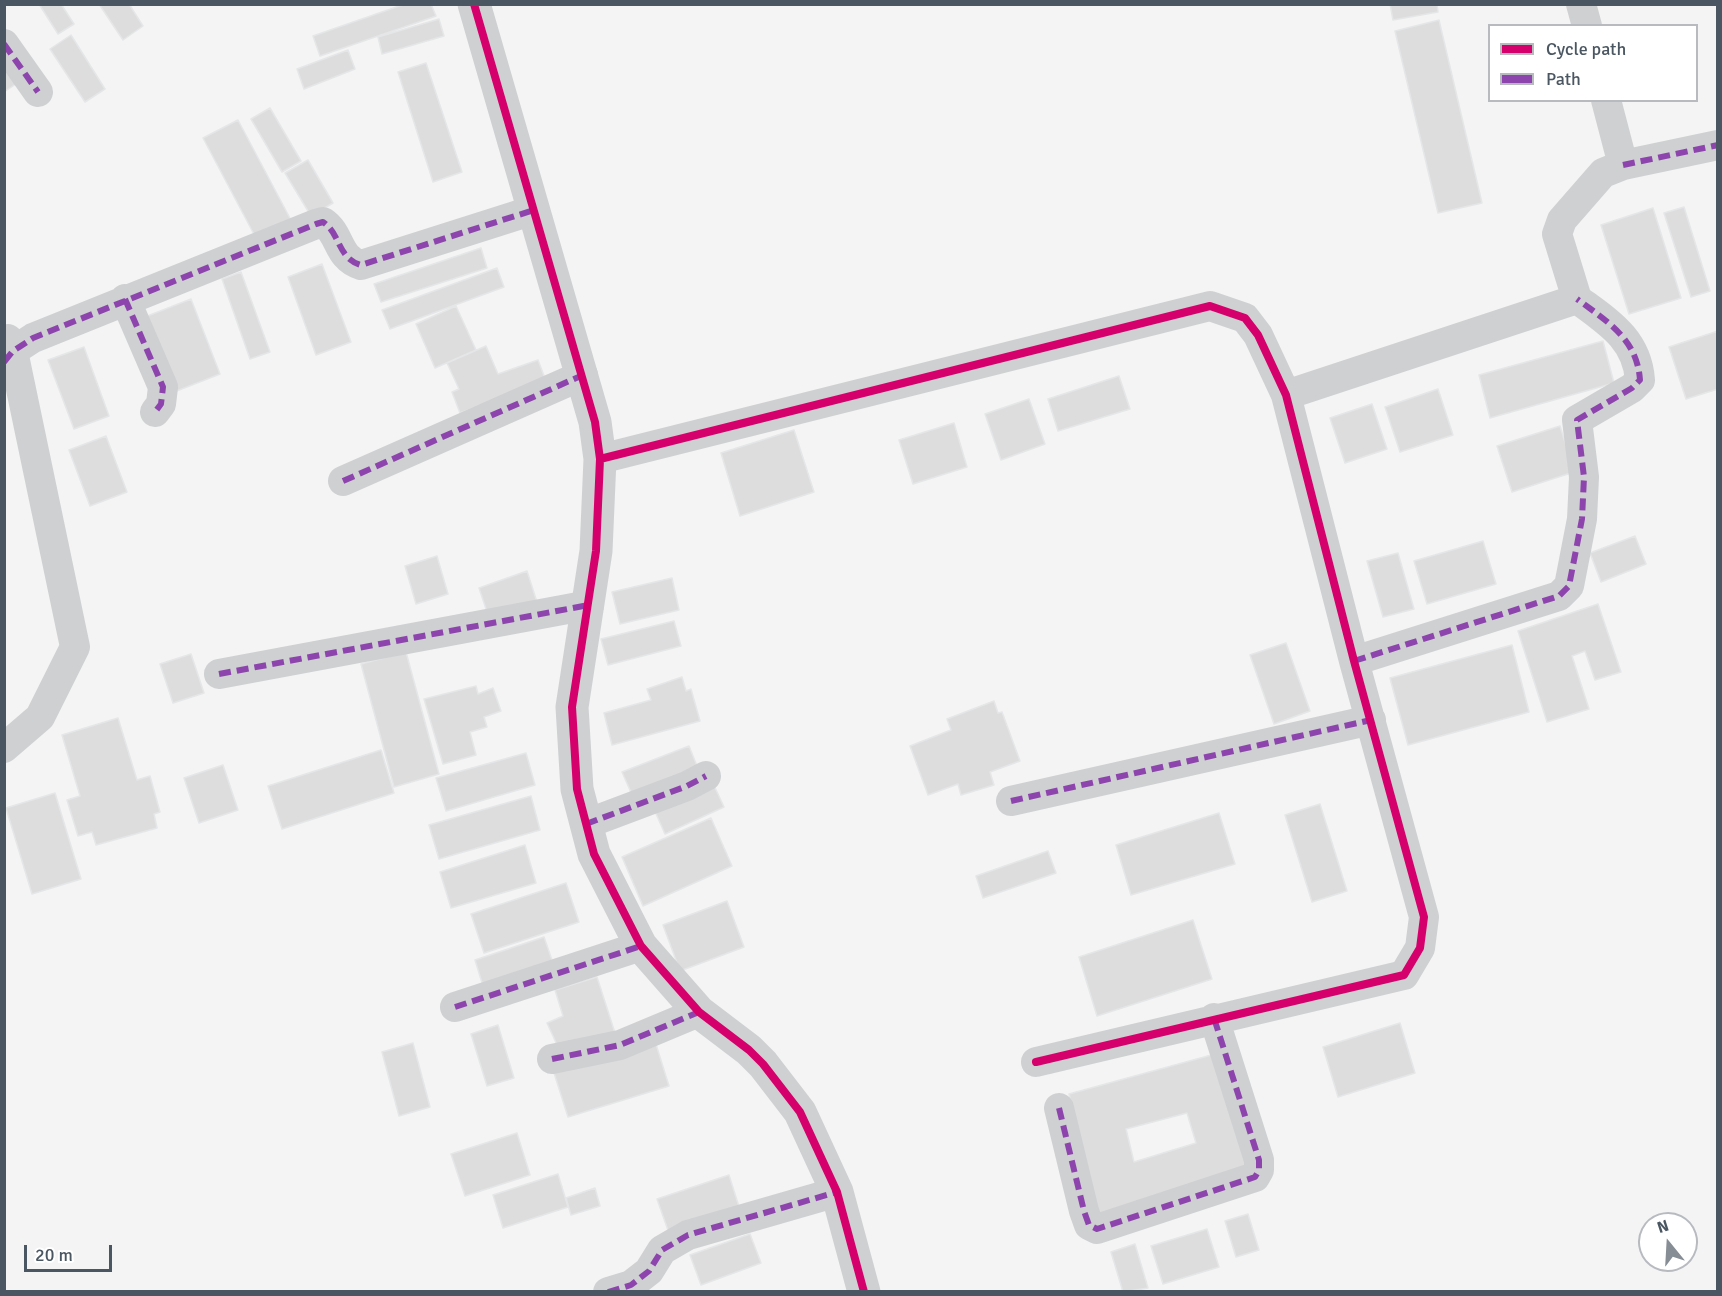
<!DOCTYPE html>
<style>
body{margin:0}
#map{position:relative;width:1722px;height:1296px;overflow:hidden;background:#f4f4f4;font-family:Signika,sans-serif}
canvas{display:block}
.frame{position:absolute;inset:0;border:6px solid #4a5661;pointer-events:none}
.legend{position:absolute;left:1488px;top:24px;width:210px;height:78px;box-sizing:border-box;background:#fff;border:2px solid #b7bbc0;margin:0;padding:8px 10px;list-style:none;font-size:18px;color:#4a5661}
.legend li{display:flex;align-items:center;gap:12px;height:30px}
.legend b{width:30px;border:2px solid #b7bbc0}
.north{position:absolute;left:1638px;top:1212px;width:60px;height:60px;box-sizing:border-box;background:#fff;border:2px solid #b7bbc0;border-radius:50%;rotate:342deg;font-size:16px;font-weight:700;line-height:24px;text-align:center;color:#4a5661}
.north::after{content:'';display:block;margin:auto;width:21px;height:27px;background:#868d94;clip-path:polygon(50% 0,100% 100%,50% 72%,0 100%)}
.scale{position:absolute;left:24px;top:1245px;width:88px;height:27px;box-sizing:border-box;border:3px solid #4a5661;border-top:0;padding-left:8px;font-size:18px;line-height:21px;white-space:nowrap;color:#4a5661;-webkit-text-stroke:4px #fff;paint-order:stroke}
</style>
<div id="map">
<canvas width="1722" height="1296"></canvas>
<div class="frame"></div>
<ul class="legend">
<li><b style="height:8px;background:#d6006c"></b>Cycle path</li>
<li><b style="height:8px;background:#8e44ad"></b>Path</li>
</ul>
<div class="north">N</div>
<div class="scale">20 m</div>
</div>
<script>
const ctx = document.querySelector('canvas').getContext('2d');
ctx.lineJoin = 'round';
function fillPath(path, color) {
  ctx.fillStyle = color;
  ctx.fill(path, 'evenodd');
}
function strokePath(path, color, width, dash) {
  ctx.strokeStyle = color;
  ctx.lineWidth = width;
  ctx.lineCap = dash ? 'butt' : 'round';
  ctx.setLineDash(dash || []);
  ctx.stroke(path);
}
const building = new Path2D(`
 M39,4h22l13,20 -16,10z
 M99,4h30l14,22 -20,14z
 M405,4h26l5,12 -116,40 -7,-20z
 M1390,4h47l1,8 -45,8z
 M439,19l5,17 -62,18 -4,-17z
 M1439,20l43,183 -44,10 -43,-182z
 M71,35l34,54 -20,13 -35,-53z
 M348,50l7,19 -51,20 -7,-20z
 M4,62l15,20 -15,10z
 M426,63l36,109 -29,10 -35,-110z
 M270,108l31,53 -19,11 -31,-53z
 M238,120l54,102 -35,18 -54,-102z
 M308,160l25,43 -22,13 -26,-43z
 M1684,207l26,84 -19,6 -27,-84z
 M1653,208l28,90 -52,16 -28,-89z
 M481,248l6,20 -106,34 -7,-18z
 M322,264l29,78 -35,13 -28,-78z
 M497,268l7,19 -114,42 -8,-19z
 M241,272l29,80 -20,7 -28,-80z
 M191,299l29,75 -46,18 -29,-75z
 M456,306l20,44 -41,18 -19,-44z
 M1718,331v58l-32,10 -17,-52z
 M1603,341l11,42 -124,35 -11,-43z
 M486,346l12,28 40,-14 8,21 -86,32 -8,-21 7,-3 -12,-26z
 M84,347l25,69 -35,13 -26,-69z
 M1119,376l11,33 -72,22 -10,-32z
 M1438,389l15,46 -53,17 -15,-45z
 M1029,399l16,45 -44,16 -16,-46z
 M1372,404l15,45 -42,14 -15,-45z
 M954,423l13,44 -54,17 -14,-44z
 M1560,426l14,46 -62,20 -15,-46z
 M794,430l20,62 -74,24 -19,-63z
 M106,436l21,56 -37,14 -21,-56z
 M1635,536l11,28 -45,18 -11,-29z
 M1483,541l13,43 -69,20 -13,-43z
 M1398,553l16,56 -31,8 -16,-56z
 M437,556l11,38 -32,10 -11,-38z
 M527,571l10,31 -48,16 -10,-30z
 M672,578l7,32 -59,14 -8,-32z
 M1598,604l23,68 -26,8 -10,-29 -13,5 17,53 -42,13 -29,-91z
 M674,621l7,25 -73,19 -7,-26z
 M1286,643l24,68 -36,13 -24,-69z
 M1512,645l17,67 -121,33 -18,-67z
 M406,652l33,122 -45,13 -33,-123z
 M191,654l13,39 -31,10 -13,-39z
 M682,677l4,14 5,-2 9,32 -88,24 -8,-32 47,-13 -4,-11z
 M476,686l2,8 15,-6 8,23 -17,6 3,10 -17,5 6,23 -33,9 -19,-65z
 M994,701l4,12 4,-1 18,49 -30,11 4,13 -33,10 -3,-11 -30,11 -18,-49 41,-16 -4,-11z
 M118,718l19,62 13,-4 10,36 -6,2 3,14 -61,17 -4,-13 -14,4 -11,-36 13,-4 -18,-61z
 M689,746l10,25 -66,26 -11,-25z
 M381,750l13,43 -112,36 -14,-43z
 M526,753l9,32 -89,26 -10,-33z
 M223,765l15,45 -39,13 -15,-45z
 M712,781l12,26 -59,27 -12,-27z
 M55,793l26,86 -49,15 -26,-86z
 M531,796l9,34 -101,29 -10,-34z
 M1320,804l27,87 -35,11 -27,-87z
 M1219,813l16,51 -104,31 -15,-50z
 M711,818l21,48 -89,40 -21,-49z
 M525,845l11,38 -85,25 -11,-36z
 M1048,851l8,22 -73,25 -7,-22z
 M566,883l13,39 -95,31 -13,-39z
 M727,901l17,46 -64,24 -17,-46z
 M1193,920l19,59 -115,37 -18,-59z
 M544,937l9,26 -70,23 -8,-26z
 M597,977l18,56 -57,14 -11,-24 16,-7 -8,-26z
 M1400,1023l15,50 -77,24 -15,-50z
 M498,1025l16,53 -27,8 -16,-52z
 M655,1041l14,45 -101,31 -14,-44z
 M413,1043l17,64 -31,9 -17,-64z
 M1215,1054l36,119 -152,46 -30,-125zM1187,1113l9,30 -62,19 -8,-33z
 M517,1133l13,42 -65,21 -14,-42z
 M558,1174l10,33 -65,21 -10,-33z
 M729,1175l12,38 -71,23 -13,-37z
 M595,1188l5,18 -29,9 -5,-17z
 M1248,1214l11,36 -23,7 -11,-36z
 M1207,1229l12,38 -56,17 -12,-38z
 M750,1234l11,29 -60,22 -11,-30z
 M1135,1244l13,44 -25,4 -12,-40z`);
fillPath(building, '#ddddde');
strokePath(building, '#e5e6e7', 1.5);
strokePath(new Path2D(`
 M1581,4l6,22
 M4,44l34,48
 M1623,165l95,-20
 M125,299l38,88 -2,17 -6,8
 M4,362l9,-11 20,-13 283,-114 7,-2c18,12 14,36 38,43l173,-55
 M1286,395l291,-96 -20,-65 5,-14 41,-47 20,-8 -17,-65
 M600,459l610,-153 35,12 13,17 28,60 68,266 70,256 -4,31 -16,27 -368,87
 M343,481l240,-106
 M1354,661l205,-65 10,-10 13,-67 2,-42 -7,-57 55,-32 8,-8c-3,-41 -32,-58 -63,-81
 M219,674l370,-69
 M4,748l36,-31 35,-70 -62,-296 -5,-12
 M1011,801l360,-81
 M586,824l101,-38 19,-10
 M455,1007l186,-61
 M552,1059l68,-14 79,-33
 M1059,1108l25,103 5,14 8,4 158,-52 4,-7v-10l-45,-142
 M608,1292l23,-7 18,-14 13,-21 26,-15 149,-43`), '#ced0d2', 30);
strokePath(new Path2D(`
 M474,4l121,418 5,37 -4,92 -24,156 5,82 17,65 47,92 58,66 50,38 14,14 37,48 37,80 27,100`), '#ced0d2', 33);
strokePath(new Path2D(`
 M4,44l34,48
 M1623,165l95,-20
 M125,299l38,88 -2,17 -6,8
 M4,362l9,-11 20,-13 283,-114 7,-2c18,12 14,36 38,43l173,-55
 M343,481l240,-106
 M1354,661l205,-65 10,-10 13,-67 2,-42 -7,-57 55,-32 8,-8c-3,-41 -32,-58 -63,-81
 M219,674l370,-69
 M1011,801l360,-81
 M586,824l101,-38 19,-10
 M455,1007l186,-61
 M552,1059l68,-14 79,-33
 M1059,1108l25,103 5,14 8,4 158,-52 4,-7v-10l-45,-142
 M608,1292l23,-7 18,-14 13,-21 26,-15 149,-43`), '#8e44ad', 6, [12, 6]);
strokePath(new Path2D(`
 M474,4l121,418 5,37 -4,92 -24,156 5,82 17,65 47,92 58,66 50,38 14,14 37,48 37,80 27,100
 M600,459l610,-153 35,12 13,17 28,60 68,266 70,256 -4,31 -16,27 -368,87`), '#d6006c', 8);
</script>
